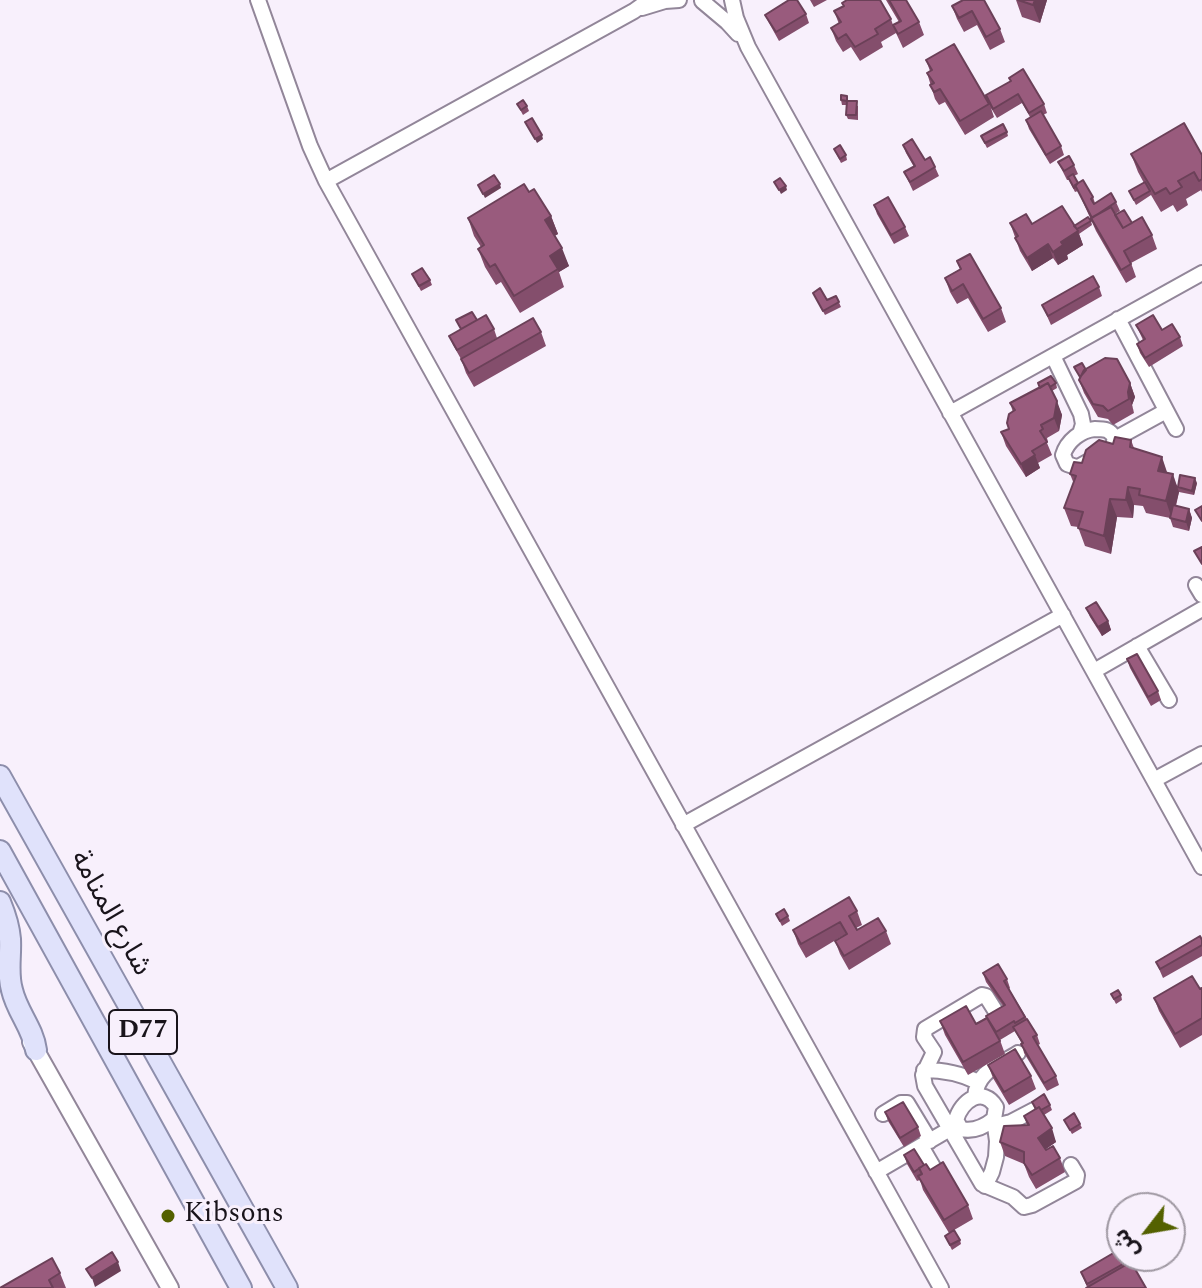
<!DOCTYPE html>
<meta charset="utf-8">
<style>
body{margin:0}
#map{position:relative;width:1202px;height:1288px;overflow:hidden;background:#f8f0fc;font-family:Spectral,"Noto Sans Arabic",serif}
canvas{display:block}
.north{position:absolute;left:1106px;top:1192px;width:80px;height:80px;box-sizing:border-box;background:#f8f0fc;border:2px solid #9f98a2;border-radius:50%;rotate:239deg;font-size:22px;font-weight:700;line-height:32px;text-align:center;color:#19141b}
.north::after{content:'';display:block;margin:auto;width:28px;height:36px;background:#546100;clip-path:polygon(50% 0,100% 100%,50% 72%,0 100%)}
</style>
<div id="map">
<canvas width="1202" height="1288"></canvas>
<div class="north">ش</div>
</div>
<script>
const ctx = document.querySelector('canvas').getContext('2d');
ctx.lineJoin = 'round';
function strokePath(path, color, width, dash) {
  ctx.strokeStyle = color;
  ctx.lineWidth = width;
  ctx.lineCap = dash ? 'butt' : 'round';
  ctx.setLineDash(dash || []);
  ctx.stroke(path);
}
function fillPath(path, color) {
  ctx.fillStyle = color;
  ctx.fill(path, 'evenodd');
}
function drawText(font, color, halo, rows, align = 'center') {
  ctx.font = font + ' Spectral,"Noto Sans Arabic",serif';
  ctx.lineWidth = 6;
  ctx.setLineDash([]);
  ctx.textBaseline = 'middle';
  ctx.strokeStyle = halo;
  ctx.fillStyle = color;
  for (const [text, x, y, turn = 0] of rows) {
    ctx.save();
    ctx.translate(x, y);
    ctx.rotate((+turn || 0) * Math.PI / 180);
    ctx.textAlign = isNaN(turn) ? turn : align;
    if (halo) ctx.strokeText(text, 0, 0);
    ctx.fillText(text, 0, 0);
    ctx.restore();
  }
}
const minor = new Path2D(`
 M258,0l52,146 16,35 615,1107
 M732,0l4,18 12,29 454,820
 M702,1l25,21 11,12
 M642,8l23,-7 14,-1
 M326,181l308,-170 15,-11
 M1118,319l58,110
 M1053,356l28,58 2,10 -3,10
 M950,413l252,-140
 M1095,429c9,0 16,0 20,10l-3,9 -32,18 -4,1 -9,-3 -4,-9c4,-14 18,-25 32,-26z
 M1115,439l51,-28
 M1196,585l6,10
 M1137,646l32,54
 M1094,671l108,-62
 M1154,780l48,-26
 M683,825l380,-210
 M998,1015l-12,-19 -4,-1 -57,34 -1,8 10,15 -11,23 2,11 57,98 31,13 11,10 8,-2 44,-24 1,-6 -6,-10
 M924,1070c20,0 36,3 54,12
 M975,1097c2,-26 23,-31 43,-44
 M883,1114l18,-11h6l23,38
 M995,1126l16,-4 23,-12
 M921,1146l18,31
 M876,1172l79,-46
 M985,1186l7,-14 4,-15 1,-16 -3,-22 2,-12c-13,-22 -35,-6 -40,13l5,9c12,3 23,-2 33,-10`);
const tertiary = new Path2D(`
 M31,1042l139,246`);
const primary = new Path2D(`
 M0,776l287,512
 M0,851l241,437
 M0,902c5,12 9,24 10,37 1,18 -3,34 2,51 5,22 21,38 24,60`);
strokePath(minor, '#928699', 18);
strokePath(tertiary, '#928699', 20);
strokePath(primary, '#8d8eab', 24);
strokePath(minor, '#fff', 14);
strokePath(tertiary, '#fff', 16);
strokePath(primary, '#e0e2fb', 20);
fillPath(new Path2D(`
 M810,0h17l-13,7z
 M886,0h20l13,22 5,13 -21,13 -7,-15 -15,9 2,5 -23,14 -9,-14 -8,5 -7,-11 -5,-13 8,-4 -5,-13 9,-5 48,13 2,6 6,-3z
 M963,0l37,29 5,13 -15,8 -13,-25 -13,7 -7,-13 -5,-13z
 M1016,0h31l-7,23 -18,-6z
 M806,14l3,9 -30,18 -10,-18 -4,-8z
 M926,60l62,41 22,-20 34,23 3,9 -4,2 18,31 3,9 -14,9 -21,-35 -3,-9 4,-3 -8,-14 -25,15 -6,-10 3,9 -29,18 -20,-33 -6,3 -4,-6 -8,-26 3,-2z
 M841,100l7,1 10,5v14l-10,-1 -2,-4 1,-10h-5z
 M517,104l10,2 2,5 -6,4z
 M1007,132l1,4 -21,12 -6,-12z
 M903,145l32,22 4,9 -26,15 -9,-19 10,-5 -8,-14z
 M834,149l12,6 1,5 -6,3z
 M1131,154l71,1v37l-1,-2 -15,9 2,6 -11,7 -4,-7 -12,7 -10,-17 -15,10 -7,-14 15,-8 -6,-11z
 M1058,162l16,3 4,9 -4,2 4,7 15,14 2,6 21,-1 4,9 -5,3 37,21 5,14 -26,14 5,14 -10,6 -30,-52 -18,-40 -3,1 -6,-12h-2z
 M529,192l22,24 7,18 -4,2 15,30 -10,6 5,15 -44,26 -19,-31 -5,3 -11,-18 -7,-18 3,-2 -7,-11 -6,-18z
 M874,205l31,22 4,9 -15,8 -17,-30z
 M1091,221l1,4 -13,9 4,11 -16,10 1,4 -10,6 -5,-7 -21,13 -12,-20 -10,-28 64,3z
 M957,261l44,47 5,14 -18,10 -20,-34 -11,6 -7,-12 -5,-14 15,-9z
 M412,274l18,6 2,5 -11,6z
 M1099,287l3,9 -51,29 -9,-20z
 M813,293l14,7 9,-4 5,11 -16,8z
 M456,320h21l17,9 3,9 -36,21 -8,-14 -4,-9 12,-7z
 M1136,325l26,5 18,7 3,9 -34,21 -9,-14 -3,-9 6,-4z
 M541,332l5,14 -72,41 -8,-14 -5,-14z
 M1074,367l56,16 5,14 -3,8 2,8 -21,12 -5,-6 -10,-2 -14,-24 -5,-13 1,-2z
 M1038,383h18l1,5 -5,3 10,24 -3,16 -12,7 1,4 -1,1 5,12 -14,8 2,5 -14,9 -20,-31 -5,-14 8,-3 4,-17 -3,-9 29,-15z
 M1131,440l3,8 34,25 10,14 19,-4 -3,12 -15,-3 -3,14 13,3 3,9 -3,13 -16,-4 -3,-9 -24,-5 -3,-7 -9,-1 -1,13 -16,-1 -6,37 -26,-8 -7,-19 -7,-1 -7,-18 10,-24 -4,-10 12,-11 31,-19z
 M1086,608l22,13 3,9 -9,6 -12,-19z
 M1127,659l31,32 3,9 -10,6 -21,-38z
 M857,911l5,14 -6,3 1,2 29,1 5,13 -42,26 -9,-16 -5,-13 9,-6 -38,23 -8,-14 -5,-14z
 M776,914l12,2 2,5 -8,5z
 M1202,940v16l-39,22 -7,-16z
 M983,973l24,6 3,9 -1,1 28,46 3,9 -2,1 18,31 3,9 -12,6 -23,-38 -2,-9 -7,-13 -15,9 5,14 -37,21 -23,-40 -5,-14 36,3 27,-18 -17,-24z
 M1202,988v47l-22,13 -21,-37 -5,-13z
 M1111,994l10,1 1,5 -6,4z
 M988,1065l43,11 5,13 -27,16 -16,-27z
 M1032,1102l18,3 2,5 -8,5 12,27 -10,7 14,9 5,14 -29,17 -7,-12 -5,-13 -19,-8 -5,-14 27,-17 -3,-9 11,-6z
 M885,1112l33,15 3,9 -17,11 -16,-26z
 M1064,1120l16,4 2,4 -10,6z
 M904,1155l20,10 44,40 5,14 -24,14 -26,-43 -3,-10 -3,1 -10,-17z
 M945,1236l15,4 1,4 -9,6z
 M1132,1259l3,9 -48,19 -6,-15z
 M60,1273l6,15h-66z`), '#844e6c');
fillPath(new Path2D(`
 M1035,0h12l-7,23 -7,-18z
 M542,135l1,4 -6,4 -2,-4z
 M500,184l1,4 -16,10 -2,-4z
 M786,186l1,4 -6,4 -2,-4z
 M551,216l7,18 -7,4 -6,-18z
 M1078,231l5,14 -16,10 1,4 -10,6 -5,-13 8,-10z
 M1048,244l5,14 -21,13 -5,-13z
 M562,248l7,18 -10,6 -9,-16z
 M1130,383l5,14 -3,8 2,8 -6,-21z
 M1057,401l5,14 -3,16 -5,-13z
 M1035,455l5,13 -14,9 -5,-13z
 M1162,457l6,18 -10,-4z
 M1173,474l6,18 -7,27 -6,-18z
 M1195,478l2,5 -3,12 -2,-4z
 M1128,487l6,18 -1,13 -7,-18z
 M1110,499l7,18 -6,37 -7,-18z
 M1189,509l3,9 -3,13 -3,-9z
 M1108,621l3,9 -9,6 -4,-9z
 M1052,1128l4,14 -13,9 -5,-13z
 M118,1262l3,9 -26,16 -3,-9z`), '#6b4058');
const building = new Path2D(`
 M789,0h8l9,14 -30,18 -11,-17z
 M847,0h33l11,19 -16,10 3,5 -23,13 -9,-13 -8,5 -7,-11 10,-6 -7,-11 10,-5 -2,-3z
 M889,0h17l13,22 -21,12 -5,-9 8,-4z
 M963,0h21l16,29 -14,8 -14,-26 -13,7 -7,-12z
 M1018,0h17l-2,5z
 M954,44l35,60 -29,17 -20,-32 -6,3 -4,-7 4,-2 -7,-10 5,-3 -6,-10z
 M1023,69l21,35 -15,9 -11,-19 -25,15 -7,-14 25,-14 -2,-3z
 M841,95l6,1v5h10l-1,14h-10l1,-14 -6,-1z
 M523,100l4,6 -6,4 -4,-6z
 M1041,111l20,35 -15,9 -20,-35z
 M532,118l10,17 -7,4 -10,-17z
 M1184,123l18,32v24l-3,2 -5,-9 -16,9 4,6 -12,7 -4,-6 -11,6 -24,-40z
 M1003,124l4,8 -22,11 -4,-7z
 M912,139l13,21 5,-3 5,10 -25,15 -6,-10 11,-6 -12,-21z
 M840,145l6,10 -6,4 -6,-10z
 M1069,156l5,9 -10,6 -6,-9z
 M1073,174l5,9 -4,5 -6,-11z
 M494,175l6,9 -17,10 -5,-9z
 M780,178l6,8 -7,4 -5,-8z
 M1083,180l10,17 -2,2 3,5 17,-11 5,9 -24,16 -17,-33z
 M1145,182l5,9 -16,9 -5,-9z
 M524,184l5,8 5,-3 17,27 -6,4 17,28 -12,8 8,13 -44,27 -19,-32 -5,3 -12,-18 6,-4 -16,-27z
 M888,197l17,30 -14,8 -17,-30z
 M1062,206l16,25 -17,11 2,3 -10,7 -5,-8 -21,14 -12,-20 3,-2 -8,-13 16,-9 6,10z
 M1111,207l12,21 19,-11 10,18 -28,16 7,13 -10,6 -30,-52z
 M1124,210l8,13 -9,5 -8,-13z
 M1088,217l3,4 -14,8 -3,-3z
 M970,254l31,54 -18,11 -20,-35 -11,7 -7,-13 16,-9 -4,-8z
 M422,268l8,12 -11,6 -7,-12z
 M1093,276l6,11 -51,29 -6,-11z
 M820,288l7,12 9,-4 3,6 -16,9 -10,-18z
 M472,312l5,8 -16,9 -5,-9z
 M486,315l8,14 -37,21 -8,-14z
 M1153,315l9,15 10,-6 8,13 -35,21 -8,-14 8,-5 -9,-14z
 M533,318l8,14 -72,41 -8,-14z
 M1105,358l12,1 13,24 -2,9 1,7 -21,12 -5,-5 -10,-2 -14,-24 5,-10z
 M1082,363l4,7 -6,7 -6,-10z
 M1051,376l5,7 -6,4 -2,-4 -8,5 -2,-5z
 M1048,383l9,18 -3,17 -13,7 2,4 -3,2 7,11 -15,9 3,4 -14,9 -20,-32 8,-3 -2,-6 2,-9 6,-4 -5,-7z
 M1115,437l16,3 -1,7 32,10 -4,14 15,3 -7,27 -27,-6 1,-6 -12,-2 -2,13 -16,-1 -6,37 -26,-8 5,-16 -19,-4 12,-32 -6,-2 4,-12 8,1 4,-13 13,-10 14,4z
 M1180,475l15,3 -3,13 -14,-4z
 M1173,505l16,4 -3,13 -16,-4z
 M1202,506v15l-7,-11z
 M1202,547v17l-8,-13z
 M1096,602l12,19 -10,6 -12,-19z
 M1137,654l21,37 -10,6 -21,-38z
 M849,897l8,14 -8,5 8,14 21,-12 8,13 -42,25 -9,-15 12,-7 -7,-12 -39,22 -8,-14z
 M784,909l4,7 -8,5 -4,-7z
 M1200,936l2,4v5l-42,24 -4,-7z
 M998,964l9,15 -3,2 21,36 -10,6 -1,-2 -18,11 -10,-16 19,-11 -22,-32z
 M1192,976l8,13 2,-1v30l-27,16 -21,-36z
 M1118,990l3,5 -7,4 -3,-5z
 M966,1006l10,18 11,-6 13,23 -37,21 -23,-41z
 M1027,1019l10,16 -4,2 23,39 -12,7 -23,-39 2,-1 -10,-16z
 M1015,1049l16,27 -27,16 -16,-27z
 M1044,1094l6,11 -9,5 -2,-3 -3,2 -4,-7z
 M903,1102l15,25 -18,11 -15,-26z
 M1039,1107l13,21 -14,10 8,12 7,-4 7,12 -28,17 -8,-12v-11l-24,-10 4,-16 25,-1 -5,-9z
 M1074,1113l6,11 -10,6 -6,-10z
 M914,1149l10,16 -10,7 -10,-17z
 M943,1162l25,43 -24,15 -26,-44 4,-2 -3,-6 7,-4 4,6z
 M954,1230l6,10 -10,5 -5,-9z
 M1122,1248v8h8l2,3 -45,25 -6,-12z
 M112,1252l6,10 -26,16 -6,-9z
 M52,1258l8,15 -11,7 4,8h-53z
 M1131,1262l15,26h-60z`);
fillPath(building, '#995b7d');
strokePath(building, '#6b4058', 2);
for (const [x, y, r, color] of [
 [168,1216,8,"#546100"]
]) {
  const dot = new Path2D();
  dot.arc(x, y, r, 0, 2 * Math.PI);
  ctx.fillStyle = color;
  ctx.fill(dot);
  strokePath(dot, '#f8f0fc', 3);
}
for (const [x, y, w] of [
 [143,1032,68]
]) {
  const box = new Path2D();
  box.roundRect(x - w / 2, y - 22, w, 44, 6);
  ctx.fillStyle = '#f8f0fc';
  ctx.fill(box);
  strokePath(box, '#19141b', 2);
}
drawText('bold 26px', '#19141b', null, [
 ["D77",143,1032]
]);
drawText('28px', '#19141b', '#f8f0fc', [
 ["شارع المنامة",109,914,61]
]);
drawText('28px', '#19141b', '#f8f0fc', [
 ["Kibsons",184,1216]
], 'left');
</script>
